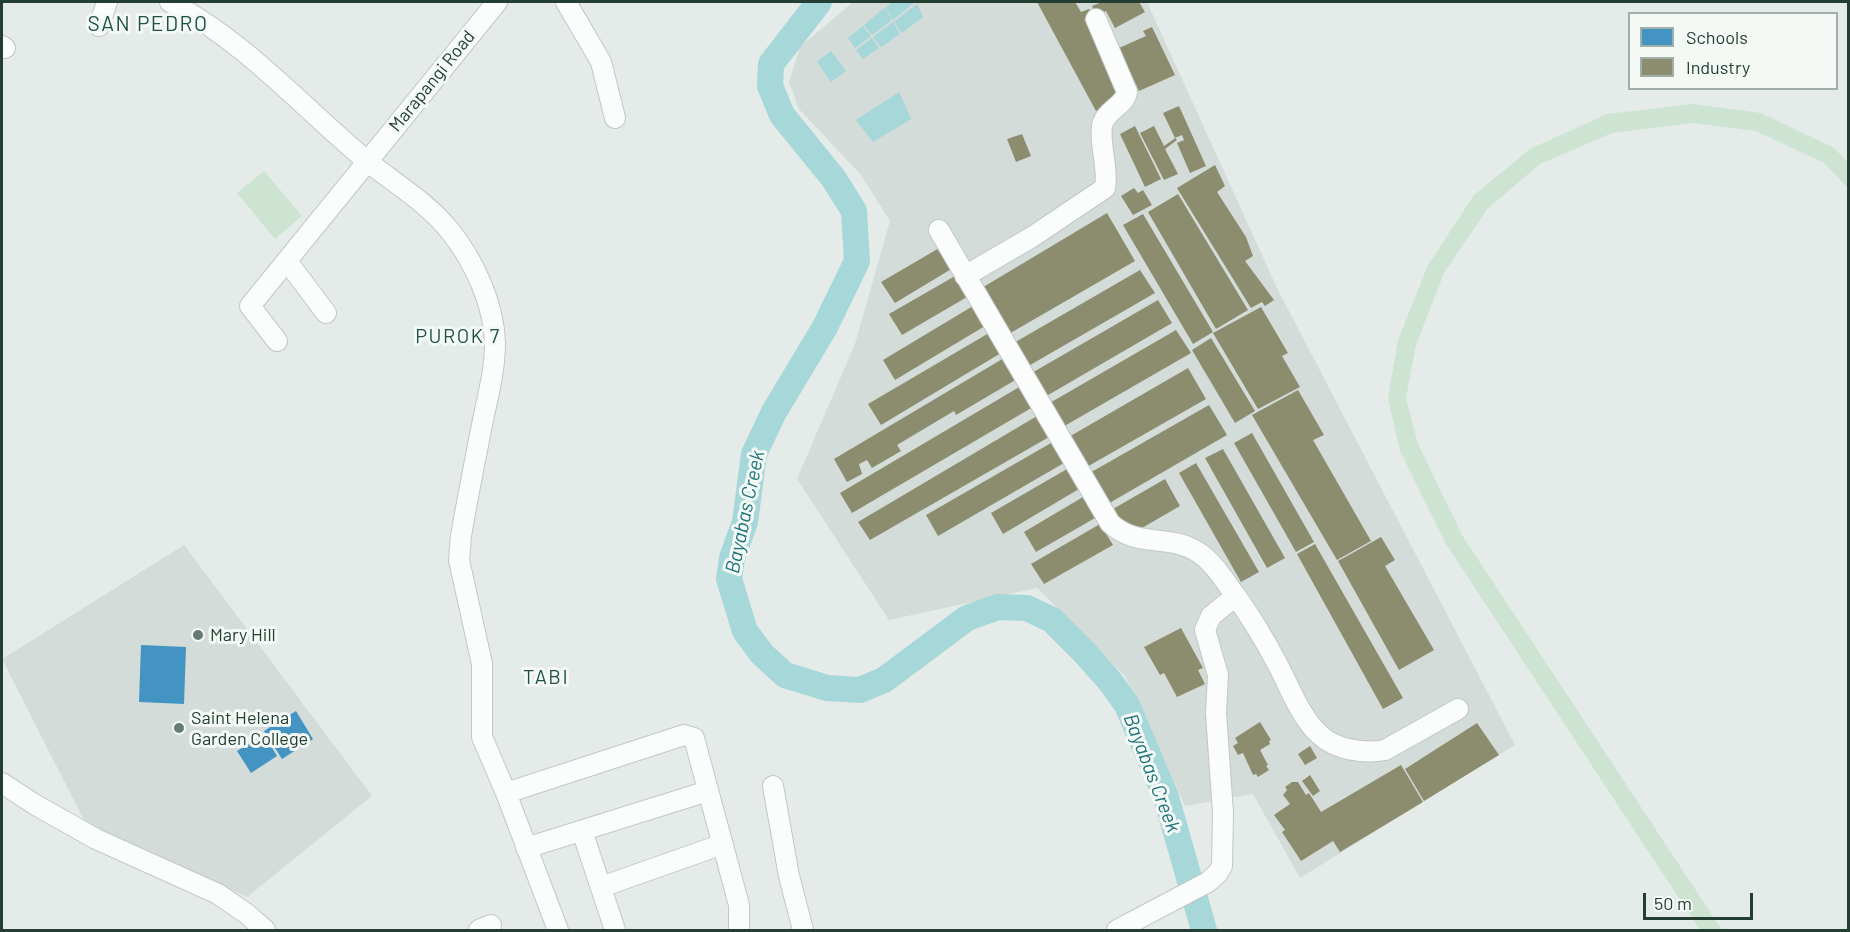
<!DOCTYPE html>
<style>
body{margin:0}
#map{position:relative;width:1850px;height:932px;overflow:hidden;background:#e5ebe8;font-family:Barlow,sans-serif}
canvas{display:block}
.frame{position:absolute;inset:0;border:3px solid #233f34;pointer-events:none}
.legend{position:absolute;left:1628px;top:12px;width:210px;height:78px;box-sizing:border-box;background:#f4f9f6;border:2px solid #a0afa8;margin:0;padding:8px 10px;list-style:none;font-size:18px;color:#233f34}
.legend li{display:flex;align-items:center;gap:12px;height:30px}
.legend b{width:30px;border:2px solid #a0afa8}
.scale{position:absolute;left:1643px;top:893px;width:110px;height:27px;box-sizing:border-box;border:3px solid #233f34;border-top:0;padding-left:8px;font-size:18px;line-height:21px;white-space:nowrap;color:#233f34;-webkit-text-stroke:4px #f4f9f6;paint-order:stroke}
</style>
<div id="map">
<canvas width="1850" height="932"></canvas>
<div class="frame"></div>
<ul class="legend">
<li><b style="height:16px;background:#4393c3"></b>Schools</li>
<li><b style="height:16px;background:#8c8c6e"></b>Industry</li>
</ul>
<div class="scale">50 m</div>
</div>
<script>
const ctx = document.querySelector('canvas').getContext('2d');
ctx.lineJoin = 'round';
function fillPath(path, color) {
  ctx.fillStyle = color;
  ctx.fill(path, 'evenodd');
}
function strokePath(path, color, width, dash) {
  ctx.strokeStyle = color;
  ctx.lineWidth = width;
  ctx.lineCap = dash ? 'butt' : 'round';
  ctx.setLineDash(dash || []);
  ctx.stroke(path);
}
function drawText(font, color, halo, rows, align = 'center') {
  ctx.font = font + ' Barlow,sans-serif';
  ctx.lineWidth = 6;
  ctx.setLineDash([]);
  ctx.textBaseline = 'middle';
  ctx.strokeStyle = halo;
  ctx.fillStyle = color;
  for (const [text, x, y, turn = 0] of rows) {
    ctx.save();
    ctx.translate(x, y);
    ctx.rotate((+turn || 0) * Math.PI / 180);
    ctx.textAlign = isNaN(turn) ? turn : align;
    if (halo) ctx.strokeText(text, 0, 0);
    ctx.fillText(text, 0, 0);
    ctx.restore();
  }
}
fillPath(new Path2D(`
 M853,2h294l130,286 238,457 -215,133 -47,-84 -68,12 -60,-130 -88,-88 -148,32 -92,-141 58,-135 35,-123 -29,-46 -62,-66 -10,-27 11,-35z
 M184,545l188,251 -125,101 -161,-73 -84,-165z`), '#d3dcd8');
fillPath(new Path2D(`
 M1693,104l68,9 73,35 14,14v26l-24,-25 -68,-32 -63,-8 -81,10 -72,31 -52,44 -44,65 -28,72 -10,53 12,46 44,91 260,395h-22l-254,-386 -46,-93 -12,-53 10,-58 30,-75 46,-70 56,-46 77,-35z
 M264,171l38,45 -27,23 -38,-46z`), '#cee4d3');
fillPath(new Path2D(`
 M892,2h23l-22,18 -8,-12z
 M917,4l6,13 -21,16 -8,-11z
 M884,8l8,12 -20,15 -8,-10z
 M893,22l7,12 -19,13 -8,-10z
 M863,26l8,10 -16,12 -7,-10z
 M872,38l7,10 -16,11 -7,-9z
 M831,51l15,20 -15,11 -14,-20z
 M899,92l12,27 -38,23 -17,-22z`), '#a6d7d9');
fillPath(new Path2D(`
 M141,645l45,2 -2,57 -45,-2z
 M296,711l17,28 -31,20 -18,-28z
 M264,734l13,22 -26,17 -14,-22z`), '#4393c3');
fillPath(new Path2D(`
 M1037,2h38l6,10 8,-3 3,6 -8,4 42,76 -30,16z
 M1102,2h37l6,10 -30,16 -9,-17 -9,5 -5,-10z
 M1152,27l23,48 -36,16 -20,-43 27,-12 -3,-5z
 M1179,106l27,60 -16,7 -13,-30 7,-3 -2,-5 -7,3 -12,-25z
 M1135,126l26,53 -16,8 -25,-53z
 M1154,126l10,20 10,-7 1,-1 2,2 -12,9 13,25 -14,6 -24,-47z
 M1022,134l9,22 -15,6 -9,-23z
 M1215,165l10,21 -8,6 29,45 7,19 -8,5 29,39 -9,6 -3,-4 -11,6 -74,-120z
 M1134,188l4,5 5,-3 9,15 -19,10 -12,-19z
 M1178,194l70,116 -32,19 -68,-117z
 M1107,213l28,48 -128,74 -27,-46z
 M1143,214l70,118 -20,12 -70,-119z
 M941,247l12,21 -58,35 -14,-21z
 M1140,270l15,23 -130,75 -13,-24z
 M955,276l12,21 -65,38 -13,-21z
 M1158,300l14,23 -129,75 -13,-24z
 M973,306l12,20 -90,54 -12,-20z
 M1261,307l27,46 -6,3 18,31 -42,22 -45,-76z
 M1176,330l15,23 -130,75 -13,-24z
 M989,333l12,20 -120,72 -13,-21z
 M1211,338l44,73 -20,12 -43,-73z
 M1004,358l13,21 -61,36 -2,-4 -57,34 4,6 -29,17 -5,-8 -8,4 3,10 -15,8 -13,-23z
 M1188,368l18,31 -121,69 -18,-30z
 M1021,386l12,21 -181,106 -12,-20z
 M1298,390l26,45 -11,5 58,101 -34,19 -85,-145z
 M1209,405l18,30 -121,70 -18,-31z
 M1037,416l12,21 -179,103 -12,-18z
 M1252,433l62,109 -18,10 -62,-109z
 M1051,443l13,20 -126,73 -12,-21z
 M1223,449l62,109 -18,10 -62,-110z
 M1196,463l63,109 -18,10 -62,-109z
 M1067,469l12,20 -76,45 -12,-21z
 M1165,479l15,27 -52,30 -15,-27z
 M1083,497l12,21 -59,34 -12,-20z
 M1100,524l13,21 -69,39 -13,-20z
 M1381,537l14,23 -10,6 49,84 -35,20 -61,-109z
 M1315,544l88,154 -20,11 -86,-155z
 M1181,628l22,40 -5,2 7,14 -28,13 -13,-24 -4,2 -16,-28z
 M1260,722l11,18 -2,1 1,3 -10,6 8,15 -2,1 3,4 -11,7 -2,-3 -3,1 -10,-22 -5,2 -5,-9 5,-3 -3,-5z
 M1477,723l22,32 -75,46 -19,-32z
 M1310,746l7,12 -12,7 -7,-11z
 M1401,765l22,37 -83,50 -7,-11 -32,20 -19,-29 3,-2 -11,-15 16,-11 -7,-9 4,-5 -2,-3 7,-5h6l8,13 3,-2 12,19z
 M1310,775l10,16 -7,5 -11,-15z`), '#8c8c6e');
strokePath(new Path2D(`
 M819,2l-48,62 -1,22 12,29 52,64 20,32 3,50 -32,66 -51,85 -20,42 -9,68 -13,36 -3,21 16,52 17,23 23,21 42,13 33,2 24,-10 83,-62 31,-11 29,1 25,12 33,33 24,27 18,25 39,92 38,133`), '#a6d7d9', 26);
const minor = new Path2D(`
 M170,2c76,40 132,105 197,159 28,23 60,41 83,70 24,30 44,73 45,112 0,25 -6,49 -11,72 -8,40 -16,80 -23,121l-2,24 23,104v73l24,56 52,137
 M566,2l35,60 14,56
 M99,26l8,-24
 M2,46l3,2
 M939,230l171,293c26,25 58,11 86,28 16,9 28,29 39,44 17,23 32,49 45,74 11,22 22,50 40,66 16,15 45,19 65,15l73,-41
 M287,261l39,52
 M965,276l67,-39 73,-49c4,-20 -6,-42 -3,-62 3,-16 23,-20 25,-34l-31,-73
 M277,341l-27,-35 247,-304
 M2,783l32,21 62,35 122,55 29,20 18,16
 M773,786l16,90 14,54
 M506,793l178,-58 10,3 45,167v25
 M582,831l33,99
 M526,848l182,-57
 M601,887l122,-43
 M479,930l12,-5
 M1117,930l91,-48 10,-9 4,-7 1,-53 -7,-100 2,-38 -13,-45 6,-14 25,-20`);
strokePath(minor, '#c2c8c5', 22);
strokePath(minor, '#fbfcfc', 20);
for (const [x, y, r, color] of [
 [198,635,6,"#677b73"],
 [179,728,6,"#677b73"]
]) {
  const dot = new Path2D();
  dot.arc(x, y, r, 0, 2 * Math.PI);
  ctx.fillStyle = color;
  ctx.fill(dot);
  strokePath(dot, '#f4f9f6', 2);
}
drawText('18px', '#233f34', '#f4f9f6', [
 ["Marapangi Road",432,81,-51]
]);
drawText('18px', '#233f34', '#f4f9f6', [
 ["Mary Hill",210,635],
 ["Saint Helena",191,718],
 ["Garden College",191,739]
], 'left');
ctx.letterSpacing = '1.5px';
drawText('20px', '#1e5140', '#f4f9f6', [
 ["PUROK 7",458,336],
 ["TABI",546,677]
]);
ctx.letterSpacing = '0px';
drawText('italic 20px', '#1c747b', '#f4f9f6', [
 ["Bayabas Creek",745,512,-78],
 ["Bayabas Creek",1152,773,69]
]);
ctx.letterSpacing = '1.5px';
drawText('21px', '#1e5140', '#f4f9f6', [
 ["SAN PEDRO",148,24]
]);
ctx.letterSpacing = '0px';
</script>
